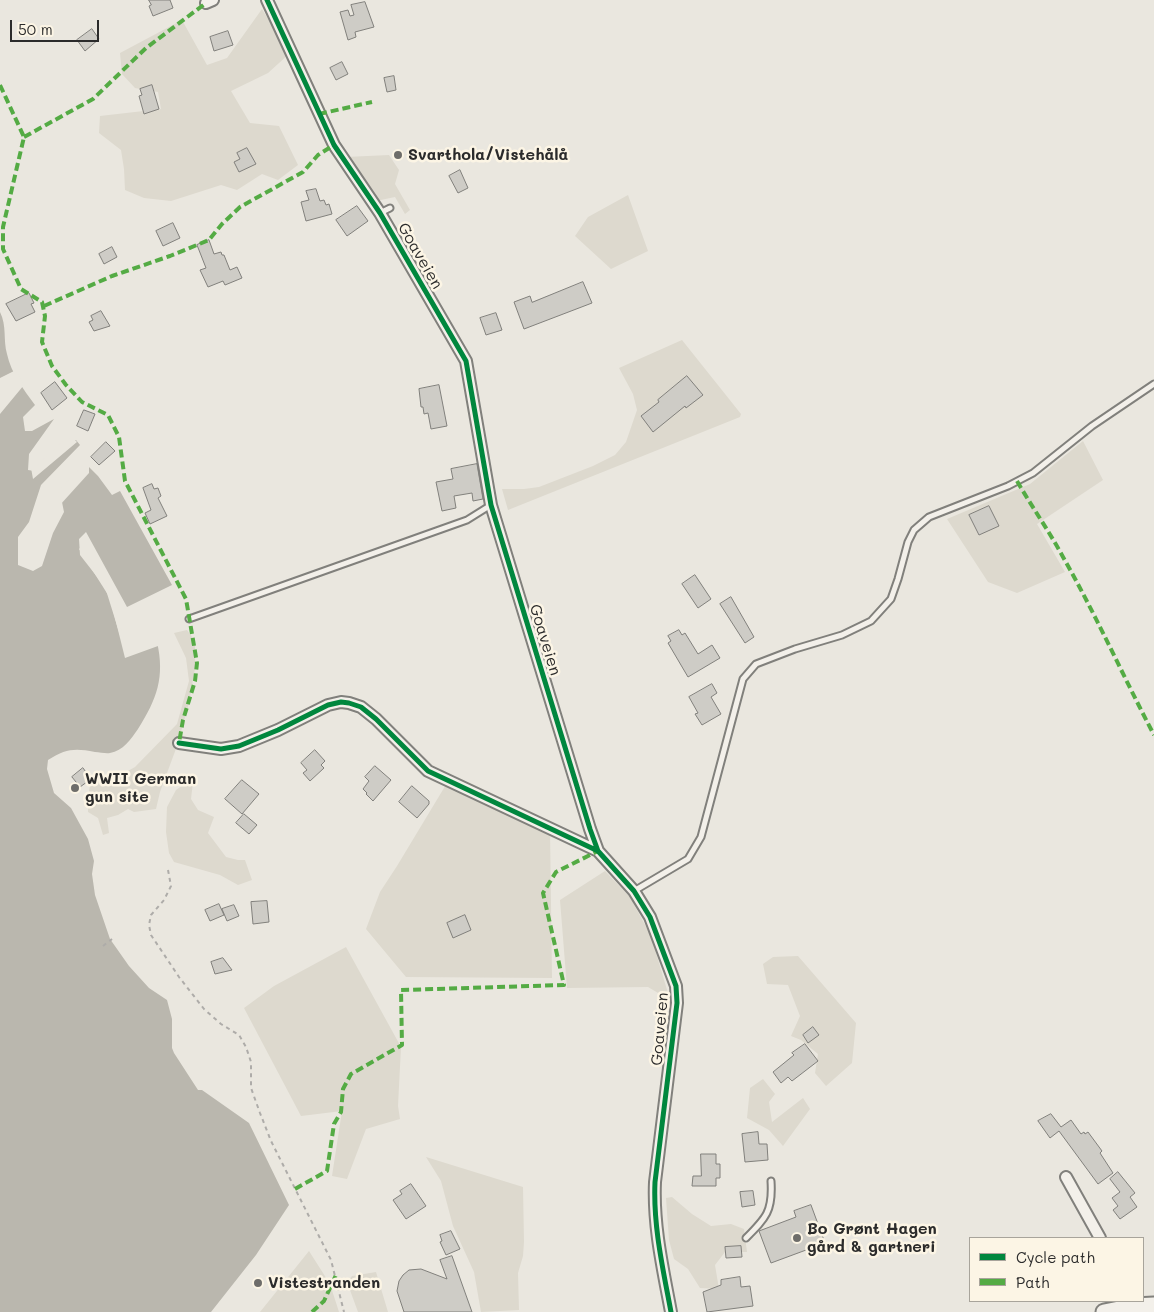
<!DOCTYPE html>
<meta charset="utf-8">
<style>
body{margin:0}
#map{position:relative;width:1154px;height:1312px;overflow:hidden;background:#eae7df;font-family:Mali,sans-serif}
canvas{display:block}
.legend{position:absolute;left:969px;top:1237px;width:175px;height:65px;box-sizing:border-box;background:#fcf5e5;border:1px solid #a8a49b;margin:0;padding:6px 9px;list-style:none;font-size:15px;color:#2b2b2b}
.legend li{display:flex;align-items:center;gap:10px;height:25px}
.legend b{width:25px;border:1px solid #a8a49b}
.scale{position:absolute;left:10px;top:20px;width:89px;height:22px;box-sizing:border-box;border:2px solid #2b2b2b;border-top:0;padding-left:6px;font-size:15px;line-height:18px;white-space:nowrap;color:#2b2b2b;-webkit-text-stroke:4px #fcf5e5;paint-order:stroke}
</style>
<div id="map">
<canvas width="1154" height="1312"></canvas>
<ul class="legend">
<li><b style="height:6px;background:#00873e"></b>Cycle path</li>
<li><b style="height:6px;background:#54ab44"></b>Path</li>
</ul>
<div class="scale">50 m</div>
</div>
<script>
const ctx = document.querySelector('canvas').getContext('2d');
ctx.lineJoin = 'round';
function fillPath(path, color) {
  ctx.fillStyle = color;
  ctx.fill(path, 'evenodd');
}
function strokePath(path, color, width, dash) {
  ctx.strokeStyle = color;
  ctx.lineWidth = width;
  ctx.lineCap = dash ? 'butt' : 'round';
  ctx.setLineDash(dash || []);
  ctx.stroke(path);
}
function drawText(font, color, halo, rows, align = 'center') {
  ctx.font = font + ' Mali,sans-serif';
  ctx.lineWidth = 5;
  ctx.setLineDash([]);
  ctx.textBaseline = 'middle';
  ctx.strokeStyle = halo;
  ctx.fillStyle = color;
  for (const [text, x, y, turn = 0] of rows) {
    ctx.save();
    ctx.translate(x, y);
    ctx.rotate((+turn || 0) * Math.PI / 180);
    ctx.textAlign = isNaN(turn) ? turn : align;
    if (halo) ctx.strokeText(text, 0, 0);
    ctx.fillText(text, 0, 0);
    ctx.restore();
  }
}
fillPath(new Path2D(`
 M262,9l27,45 -21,19 -37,18 19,32 29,3 19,39 -20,15 -16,-6 -25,16 -16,-5 -50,16 -27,-3 -19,-8 -1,-21 -3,-19 -22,-17 1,-17 61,-7 -3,-17 -23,-4 -13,-14 -2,-21 62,-33 25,45 20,-7z
 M389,155l10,15 -4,14 15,26 -5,4 -10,-17 -19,4 -30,-44z
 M628,195l20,56 -37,18 -36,-33 13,-19z
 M682,340l59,74 -1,3 -232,93 -6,-21h22l15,-2 54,-21 22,-11 11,-13 11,-32 -4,-16 -14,-26z
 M1083,441l20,39 -66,44 28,48 -48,21 -29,-11 -41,-63 83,-35z
 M187,630l8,11v27l-6,35 -12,43 -17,46 -4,17 -22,3 -6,-3 -10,6 -11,3 2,15 -6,2 -5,-17 -10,-6v-16l4,-21 25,2 18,-10 42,-43 12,-43 -3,-23 -12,-25z
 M193,782l-2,17 7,11 16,7 -6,16 18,24 12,3h7l7,20 -14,5 -18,-10 -46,-13 -5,-9 -3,-21 1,-25 9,-17 7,-5z
 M447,783l103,47 2,148 -146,-1 -40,-48 14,-37 17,-26z
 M605,871l25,26 21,39 19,64 -22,-13 -81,1 -7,-88z
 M346,947l55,100 -3,59 2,13 -34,10 -19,50 -15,-3 10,-65 -41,5 -57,-108 30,-22z
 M798,956l58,67 -4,40 -26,23 -11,-13 3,-19 -17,-14 -10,-4 9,-20 -12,-31 -21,-1 -4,-20 10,-7z
 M763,1079l12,15 -6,8 3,20 31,-24 7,11 -27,37 -14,-16 -22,-12 3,-30z
 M426,1157l97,30 1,55 -1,14 -5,17 1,37 -38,2 -7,-40 -21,-46 -12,-45z
 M672,1197l20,17 19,12 20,-2 13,5 3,23h-22l-10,13 4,24 -19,-1 -12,-19 -14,-10 -5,-19 -3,-42z
 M309,1251l21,33 9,28h-79z
 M376,1272l12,40h-30l-11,-30 5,-6z`), '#ddd9ce');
fillPath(new Path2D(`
 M0,312c7,14 3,28 7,42 4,19 17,36 28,51l-12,12 2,14h7l22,-12 -25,35 -1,16 6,1 33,-30 9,-1 4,5 -39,40 -12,37 -11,15v28l15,6 9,-5 11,-33 11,-21 -4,-20 27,-27 11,11 14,19 8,-4 52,94 -45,22 -41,-75 -7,7 1,16 25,32 19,61 33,-6c8,35 0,57 -19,87 -7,10 -15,22 -28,24 -4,1 -10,-1 -15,-1 -21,-4 -29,-3 -47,8l-1,9 7,24 17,15 17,31 6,22 -2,13 3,21 15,44 19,27 20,22 18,12 5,19v29l2,5 24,37h4l47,33 40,82 -33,50 -45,57h-211z`), '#bab7ae');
fillPath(new Path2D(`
 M14,371l4,3 6,11 -24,29v-36z
 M73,438l4,4 -44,37 -2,-11 2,1 32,-30z
 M85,463h4v10l-29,32 -2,-14z
 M82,546v8l26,32 18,59h6l21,-9 6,5 -1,5 -33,12 -15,-60 -31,-49z`), '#eae7df');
const building = new Path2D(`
 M149,0h21l3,8 -20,8 -4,-10 2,-1z
 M365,2l9,25 -19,5 1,5 -8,3 -8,-28 8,-2 2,6 4,-1 -3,-10z
 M92,29l7,10 -14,12 -8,-11z
 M228,31l5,14 -19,6 -4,-14z
 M342,62l6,12 -12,6 -6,-12z
 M394,76l2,14 -9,2 -3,-14z
 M152,85l7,24 -15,5 -5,-18 3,-1 -2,-6z
 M247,148l9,16 -17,8 -5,-10 6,-3 -3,-6z
 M460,170l8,18 -10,5 -9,-17z
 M316,189l4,12 4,-1 2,5 3,-1 3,10 -26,7 -5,-19 8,-2 -3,-9z
 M357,206l11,15 -21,15 -11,-16z
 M173,223l7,15 -17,8 -7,-15z
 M209,240l5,14 7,-2 1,3h2l6,15 7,-3 5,11 -17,7 -2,-4 -15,6 -8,-17 6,-2 -9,-23z
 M112,247l5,10 -13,7 -5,-10z
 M583,282l9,21 -68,26 -10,-27 16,-6 2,6z
 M29,293l5,10 -3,1 4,8 -19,9 -10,-17z
 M101,311l9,15 -16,5 -5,-9 4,-2 -2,-4z
 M496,313l6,17 -16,5 -6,-17z
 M687,376l16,19 -17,13 -1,-2 -32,26 -12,-16 18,-14 -1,-2z
 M55,382l12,16 -15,12 -11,-17z
 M439,385l8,41 -16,3 -3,-16 -4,1 -1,-7h-2l-2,-18z
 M84,410l11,4 -7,17 -11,-5z
 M106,442l9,9 -16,14 -8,-8z
 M477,464l6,35 -10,2 -1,-8 -18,3 2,12 -14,3 -6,-29 17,-3 -2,-10z
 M152,484l2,5 4,-1 3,8 -3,2 9,18 -17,8 -5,-11 6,-3 -8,-22z
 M989,506l10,20 -20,9 -10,-20z
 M695,575l16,24 -13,9 -16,-24z
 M731,597l23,40 -9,6 -25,-39z
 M679,630l3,5 3,-2 13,21 14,-9 8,13 -32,19 -20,-34 3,-2 -3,-5z
 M712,684l5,9 -6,4 10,17 -19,11 -7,-11 3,-1 -9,-16z
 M315,750l10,11 -4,4 3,3 -14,13 -7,-8 4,-3 -6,-7z
 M375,766l16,14 -18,21 -7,-7 1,-1 -4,-4 6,-8 -4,-4z
 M83,768l8,11 -11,8 -8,-10z
 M242,780l17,14 -17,20 -17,-15z
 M412,786l17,15v3l-12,14 -18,-16z
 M244,814l13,11 -8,9 -13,-11z
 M267,901l2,21 -16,2 -2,-22z
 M219,904l5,11 -14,6 -5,-11z
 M234,905l5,11 -12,5 -5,-12z
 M465,915l6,15 -18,8 -6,-15z
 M223,958l9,12 -17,4 -4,-12z
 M813,1027l6,8 -11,8 -5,-8z
 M805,1044l13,17 -26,20 -4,-4 -7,6 -8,-11 21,-17 -2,-2z
 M1051,1114l10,13 10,-7 10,14 3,-2 1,2 3,-2 14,19 -2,2 13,20 -15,11 -39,-53 -9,7 -12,-17z
 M758,1132l1,12h8l1,16 -23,2 -3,-28z
 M701,1154h15v10h4v14h-4v8h-24l1,-10h8z
 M1118,1172l17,21 -5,4 7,10 -17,12 -7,-9 5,-4 -6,-8 8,-6 -10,-13z
 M411,1184l15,22 -20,13 -13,-19 9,-6 -2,-3z
 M753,1191l2,14 -13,2 -2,-15z
 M811,1205l14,38 -54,20 -12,-32 37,-14 -2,-6z
 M451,1231l9,18 -14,6 -6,-13 2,-1 -2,-6z
 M741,1246l1,11 -16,1 -1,-11z
 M452,1256l20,56h-68l-7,-21 2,-10 4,-6 6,-5 12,-1 26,10 -7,-19z
 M740,1277l1,10 9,-1 3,20 -46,6 -4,-20 18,-7v-5z`);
fillPath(building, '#ceccc6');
strokePath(building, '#81807c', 1);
const service = new Path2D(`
 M380,213l10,-5
 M189,619l278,-99 24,-15
 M634,891l54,-32 13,-22 42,-158 13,-15 39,-15 47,-14 29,-14 20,-22 7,-20 10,-37 6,-12 15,-13 79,-31 25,-13 59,-47 62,-42
 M746,1238c20,-20 27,-27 25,-57`);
const minor = new Path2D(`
 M267,0l67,145 46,68 86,148 25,144 99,324 8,22 36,40 16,26 26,69 1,17 -22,179c-2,44 8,87 16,130
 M206,3l7,-3
 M179,743l42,6 18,-3 39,-16 50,-25 13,-3 8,1 12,4 15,12 52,52 170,80
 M1066,1177l34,61`);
const secondary = new Path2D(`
 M1104,1312l30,-6 20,-1`);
strokePath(service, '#81807c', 9);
strokePath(minor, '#81807c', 14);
strokePath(secondary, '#81807c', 19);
strokePath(new Path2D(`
 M168,870l3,16 -7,14 -13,15 -2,10 2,10 28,42 25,32 17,15 18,11 7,12 5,15v26l9,25 11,28 60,119 13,52
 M103,946l9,-7`), '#aeaca9', 2, [4, 4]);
strokePath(service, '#f3f0ea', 5);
strokePath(minor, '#f3f0ea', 10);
strokePath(secondary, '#f3f0ea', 15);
strokePath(new Path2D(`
 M0,85l24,52 -21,90v22l18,40 21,13 3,14 -3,26 10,24 14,19 16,17 26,13 11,22 6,44 61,118 11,64 -2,18 -12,39 -4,23
 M319,114l53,-12
 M24,137l69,-38 53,-51 60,-45
 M44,306l68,-30 58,-20 39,-16 13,-16 18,-17 63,-35 15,-17 16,-10
 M1017,481c15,26 32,50 46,76 33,58 60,119 91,178
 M295,1189l32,-18 7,-47 7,-12 2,-23 8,-15 51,-29 -1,-55 163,-5 -21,-92 13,-21 42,-21
 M312,1312l12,-11 12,-26`), '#54ab44', 4, [8, 4]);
strokePath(new Path2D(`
 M267,0l67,145 46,68 86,148 25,144 99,324 8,22 36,40 16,26 26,69 1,17 -22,179c-2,44 8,87 16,130
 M179,743l42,6 18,-3 39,-16 50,-25 13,-3 8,1 12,4 15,12 52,52 170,80`), '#00873e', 5);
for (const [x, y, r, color] of [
 [398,155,5,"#6e6d6a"],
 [75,788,5,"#6e6d6a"],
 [797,1238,5,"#6e6d6a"],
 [258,1283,5,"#6e6d6a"]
]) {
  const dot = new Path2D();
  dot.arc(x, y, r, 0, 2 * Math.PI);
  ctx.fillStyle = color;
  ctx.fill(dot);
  strokePath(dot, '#fcf5e5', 2);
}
drawText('bold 16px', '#2b2b2b', '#fcf5e5', [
 ["Svarthola/Vistehålå",408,155],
 ["WWII German",85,779],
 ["gun site",85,797],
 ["Bo Grønt Hagen",807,1229],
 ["gård & gartneri",807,1247],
 ["Vistestranden",268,1283]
], 'left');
drawText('16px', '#2b2b2b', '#fcf5e5', [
 ["Goaveien",420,256,60],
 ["Goaveien",545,640,73],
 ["Goaveien",660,1029,-85]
]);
</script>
